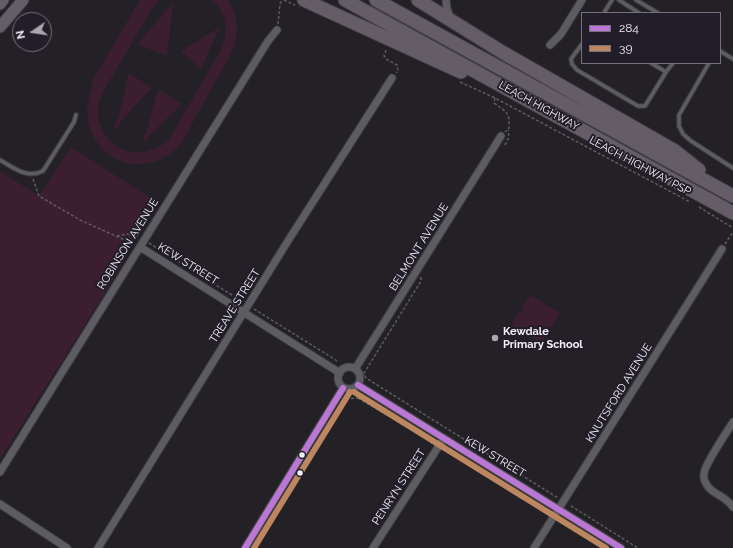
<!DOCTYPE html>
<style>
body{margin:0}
#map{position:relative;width:733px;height:548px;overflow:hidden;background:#232126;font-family:Raleway,sans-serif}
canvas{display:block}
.legend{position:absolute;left:581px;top:12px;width:140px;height:52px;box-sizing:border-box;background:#221e29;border:1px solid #75727b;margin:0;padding:5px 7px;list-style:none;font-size:12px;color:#f2eff7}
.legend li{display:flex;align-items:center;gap:8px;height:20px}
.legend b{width:20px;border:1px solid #75727b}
.north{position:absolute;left:12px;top:12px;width:40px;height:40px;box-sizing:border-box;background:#221e29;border:1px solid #75727b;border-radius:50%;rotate:257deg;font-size:11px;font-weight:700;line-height:16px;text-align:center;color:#f2eff7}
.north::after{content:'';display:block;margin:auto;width:14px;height:18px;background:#aaa7ae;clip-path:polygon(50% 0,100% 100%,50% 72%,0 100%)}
</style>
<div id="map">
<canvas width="733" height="548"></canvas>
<ul class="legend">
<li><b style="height:5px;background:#ba77d6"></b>284</li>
<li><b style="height:5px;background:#bb8660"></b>39</li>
</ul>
<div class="north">N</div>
</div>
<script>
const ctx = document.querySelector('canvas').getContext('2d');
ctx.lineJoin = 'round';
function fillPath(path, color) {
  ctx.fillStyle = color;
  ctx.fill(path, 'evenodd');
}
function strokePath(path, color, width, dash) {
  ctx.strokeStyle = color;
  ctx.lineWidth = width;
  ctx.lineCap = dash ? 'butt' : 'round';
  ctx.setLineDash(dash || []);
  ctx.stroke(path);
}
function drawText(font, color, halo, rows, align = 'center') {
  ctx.font = font + ' Raleway,sans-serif';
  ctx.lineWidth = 4;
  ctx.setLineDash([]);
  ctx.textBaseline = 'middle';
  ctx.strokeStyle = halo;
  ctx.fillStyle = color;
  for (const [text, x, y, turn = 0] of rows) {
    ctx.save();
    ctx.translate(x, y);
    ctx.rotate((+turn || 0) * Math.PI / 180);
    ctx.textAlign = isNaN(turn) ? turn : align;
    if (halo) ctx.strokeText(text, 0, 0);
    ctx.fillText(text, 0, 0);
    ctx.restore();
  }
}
fillPath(new Path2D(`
 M140,0h19l-7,9c-12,20 -24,41 -36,61 -6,10 -14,21 -17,32 -5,21 8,43 28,49 16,4 30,-1 42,-12l51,-87c9,-18 8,-38 -8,-52h16c11,16 11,34 4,52 -11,21 -23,41 -34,61 -8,14 -14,31 -27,40 -46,34 -102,-15 -78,-67l-3,-2z
 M172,2l2,1 -1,1 -6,52 -30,-12 35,-40z
 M217,28h2v1l-1,1 -17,39 -20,-18 36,-22z
 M129,73l23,15 -30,32 -5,9 -4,-3 5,-8z
 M158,89l24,15 -32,31 -4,7 -4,-2 4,-7z
 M71,147l86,55 -54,94 -103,163v-288l39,25z
 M530,295l30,18 -9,15 -3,-2 -1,1 3,2 -9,14 -30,-18 9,-14 3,1 1,-1 -3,-2z`), '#3b1e30');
const lane = new Path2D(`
 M619,0l20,13
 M636,0l22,13
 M605,11l7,-11
 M582,44l-11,15 1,5 5,6 61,36h7l21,-34
 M720,51l13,8
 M651,63l15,9 7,-9
 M709,63l-30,52v11l4,8 8,7 42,27
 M0,160c14,8 27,19 43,11l31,-49 2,-7`);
const street = new Path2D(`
 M446,0l1,9 4,10
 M550,45l11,-11 21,-34
 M140,247l200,126
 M338 378a11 11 0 1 1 22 0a11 11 0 1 1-22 0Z
 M355,369l146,-233
 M358,385l263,163
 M733,422c-6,10 -29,43 -29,52 -1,4 2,10 5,14 8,8 16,8 24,19
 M0,472l268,-431 9,-11
 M0,504l67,44
 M98,548l188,-304 106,-166
 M245,548l98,-160
 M373,548l71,-110
 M534,548l188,-299`);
const primary = new Path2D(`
 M0,4l3,-4
 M0,27l23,-27`);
const highway = new Path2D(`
 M304,0l157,72
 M345,0l388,213
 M376,0l357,196
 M418,0l84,52 173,99 24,19`);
strokePath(lane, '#3e3c41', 5.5);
strokePath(street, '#3e3c41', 9);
strokePath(primary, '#3e3c41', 13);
strokePath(highway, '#3e3c41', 15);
strokePath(new Path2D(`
 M284,0l11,5
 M278,24l2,-20 2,-4
 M386,50l-2,6 2,3 11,6 1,6 -2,2
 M460,82l35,16 195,104
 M495,98l-1,5c12,9 16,9 15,25l-4,4
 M505,145l4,-8 -1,-7
 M33,179l6,17 43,25 52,23
 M699,207l34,21
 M117,236l11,-2 10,2
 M149,243l94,59
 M725,244l8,-12
 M421,277v4l-55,89 -2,3 2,5 192,120
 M254,309l85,53
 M358,398l74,44v2
 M346,399l12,-1 2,-3
 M571,506l67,42`), '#5d5c5f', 1.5, [3, 2]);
strokePath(lane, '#5d5c60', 3.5);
strokePath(street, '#5d5c60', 7);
strokePath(primary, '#645f67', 11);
strokePath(highway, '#645d67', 13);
strokePath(new Path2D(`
 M358,385l263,163
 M245,548l98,-160`), '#ba77d6', 6);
strokePath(new Path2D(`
 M354,392l252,156
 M254,548l96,-156`), '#bb8660', 6);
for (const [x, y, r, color] of [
 [495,338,4,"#aaa7ae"],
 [302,455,3.5,"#f2eff7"],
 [300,473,3.5,"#f2eff7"]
]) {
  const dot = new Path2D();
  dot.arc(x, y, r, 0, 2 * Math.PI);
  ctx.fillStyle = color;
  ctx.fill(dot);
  strokePath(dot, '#221e29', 1.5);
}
drawText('11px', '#f2eff7', '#221e29', [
 ["LEACH HIGHWAY",539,106,29],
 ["LEACH HIGHWAY PSP",640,166,28],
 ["ROBINSON AVENUE",128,244,-58],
 ["BELMONT AVENUE",419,247,-58],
 ["KEW STREET",188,264,32],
 ["TREAVE STREET",235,306,-58],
 ["KNUTSFORD AVENUE",619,393,-58],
 ["KEW STREET",495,457,31],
 ["PENRYN STREET",399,487,-57]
]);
drawText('bold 11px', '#f2eff7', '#221e29', [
 ["Kewdale",503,332],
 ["Primary School",503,345]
], 'left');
</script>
